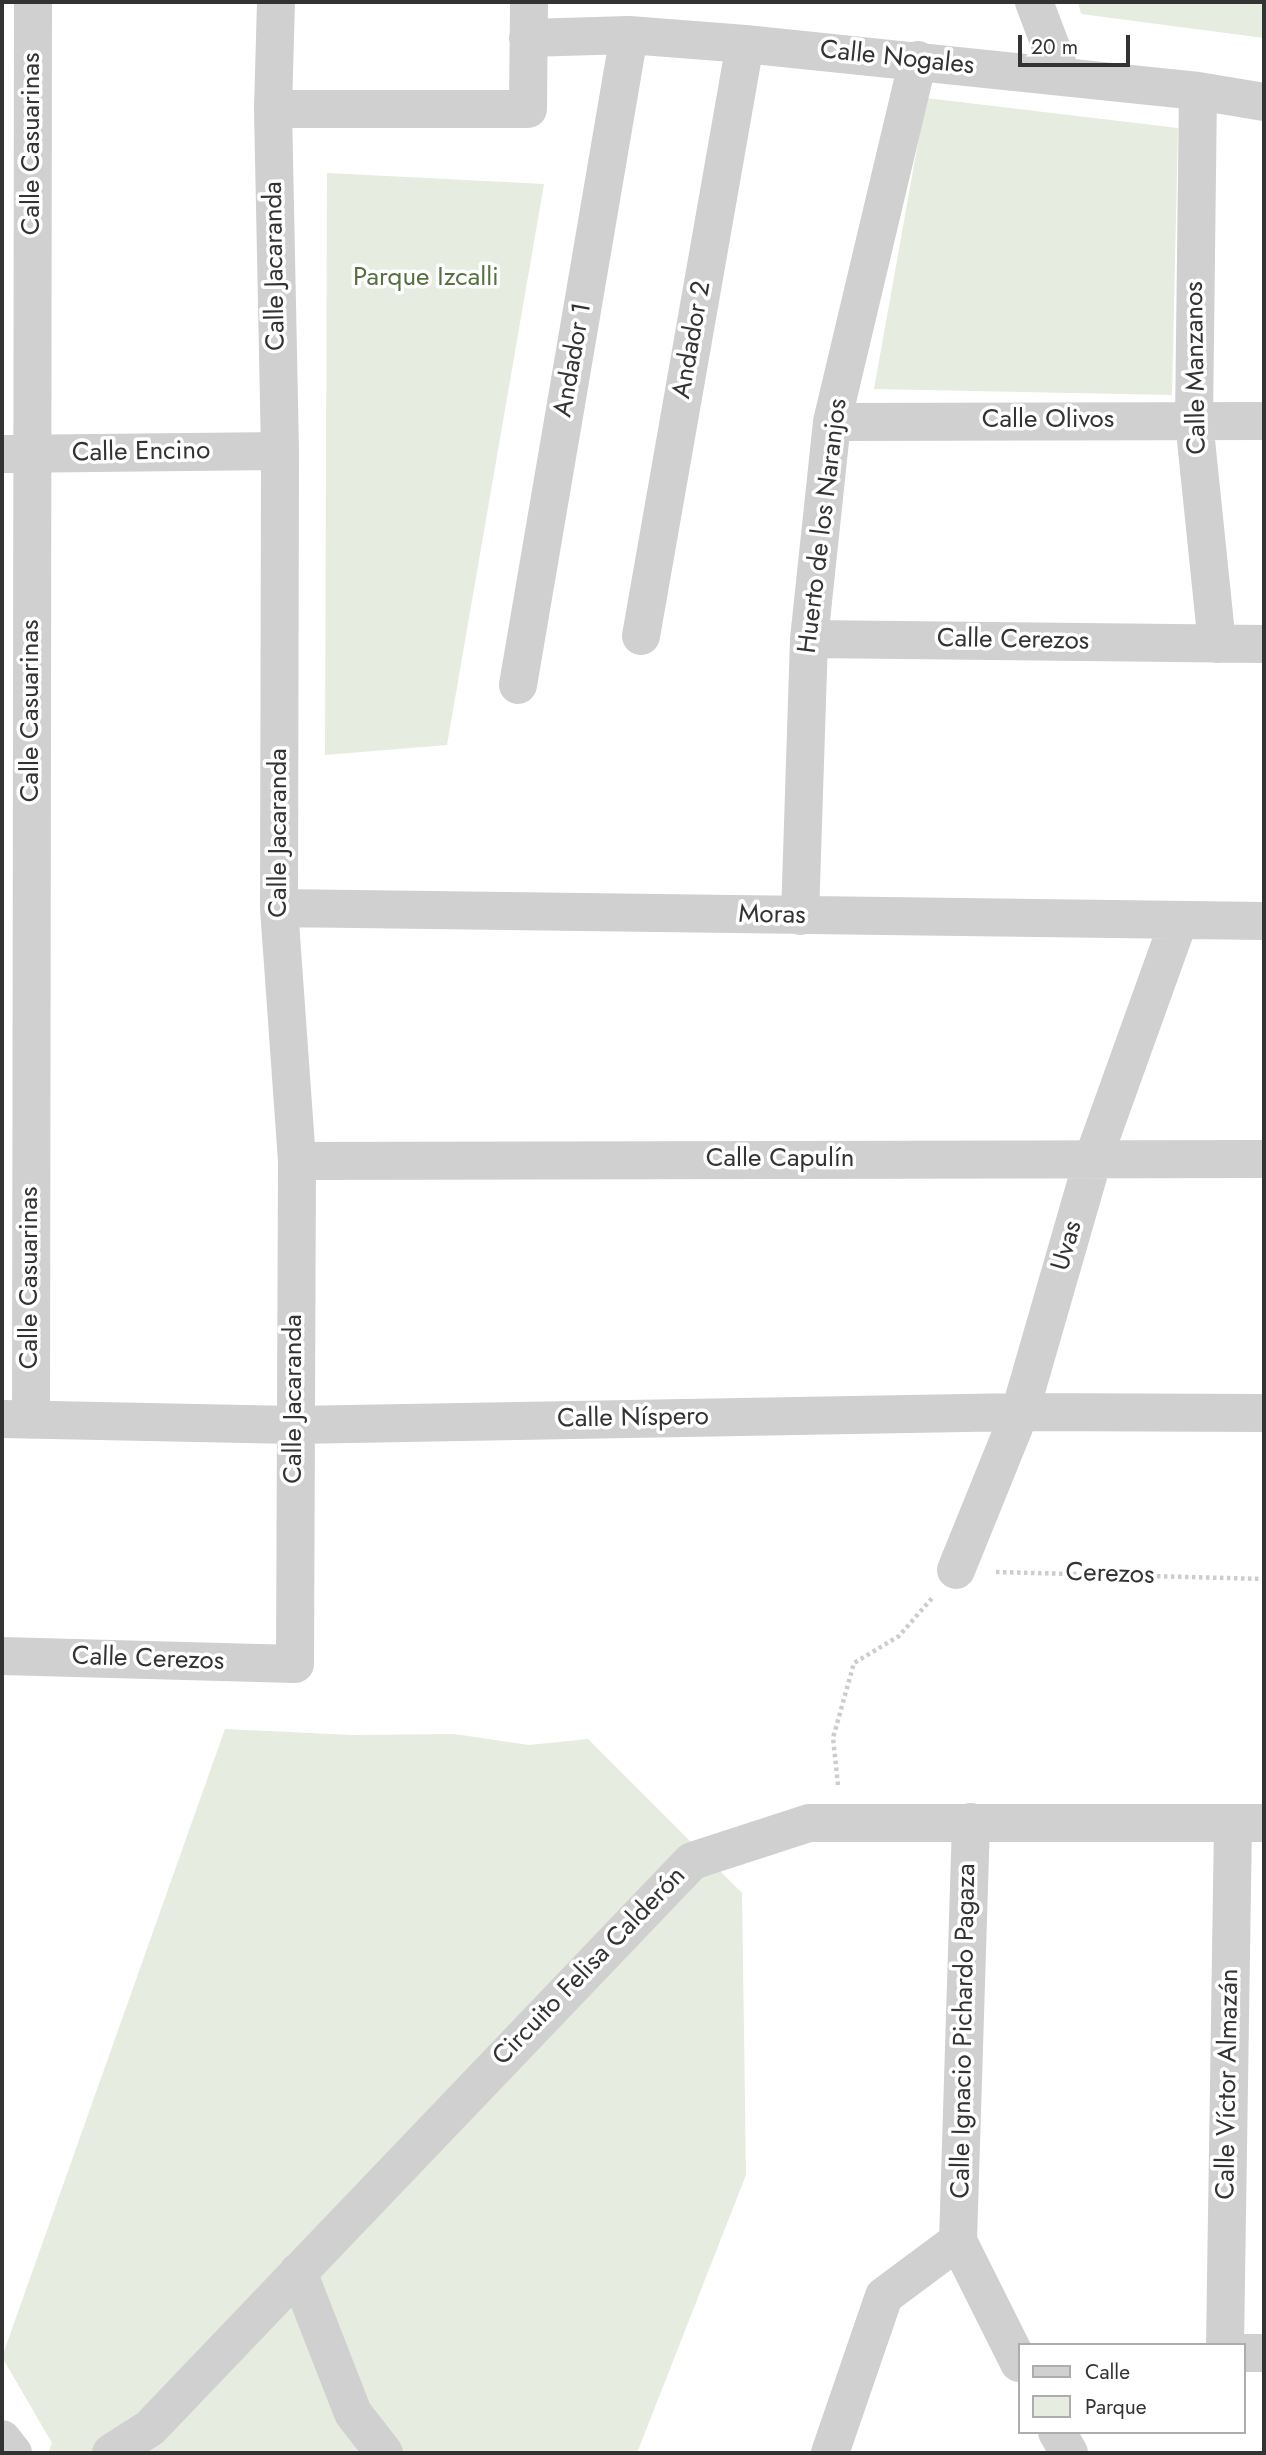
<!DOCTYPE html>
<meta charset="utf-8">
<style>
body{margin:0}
#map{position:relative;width:1266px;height:2455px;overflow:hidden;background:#fff;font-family:Jost,sans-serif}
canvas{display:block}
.frame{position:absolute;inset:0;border:4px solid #333;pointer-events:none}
.legend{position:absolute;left:1018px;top:2343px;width:228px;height:91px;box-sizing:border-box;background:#fff;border:2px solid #adadad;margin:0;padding:9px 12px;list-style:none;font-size:21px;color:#333}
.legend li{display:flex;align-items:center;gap:14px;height:35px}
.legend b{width:35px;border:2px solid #adadad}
.scale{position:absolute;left:1018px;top:35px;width:112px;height:32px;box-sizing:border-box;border:4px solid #333;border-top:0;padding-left:9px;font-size:21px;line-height:24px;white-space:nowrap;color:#333;-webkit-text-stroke:5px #fff;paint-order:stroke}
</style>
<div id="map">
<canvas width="1266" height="2455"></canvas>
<div class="frame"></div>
<ul class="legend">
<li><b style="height:9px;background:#d0d0d0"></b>Calle</li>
<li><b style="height:19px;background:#e6ecdf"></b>Parque</li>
</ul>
<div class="scale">20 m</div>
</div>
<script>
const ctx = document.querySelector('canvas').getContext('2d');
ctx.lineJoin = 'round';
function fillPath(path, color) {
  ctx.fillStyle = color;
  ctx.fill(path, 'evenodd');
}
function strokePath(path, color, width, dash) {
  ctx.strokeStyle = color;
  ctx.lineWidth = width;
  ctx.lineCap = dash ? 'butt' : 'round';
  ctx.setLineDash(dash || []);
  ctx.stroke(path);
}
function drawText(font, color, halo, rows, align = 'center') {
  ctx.font = font + ' Jost,sans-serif';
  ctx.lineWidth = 7;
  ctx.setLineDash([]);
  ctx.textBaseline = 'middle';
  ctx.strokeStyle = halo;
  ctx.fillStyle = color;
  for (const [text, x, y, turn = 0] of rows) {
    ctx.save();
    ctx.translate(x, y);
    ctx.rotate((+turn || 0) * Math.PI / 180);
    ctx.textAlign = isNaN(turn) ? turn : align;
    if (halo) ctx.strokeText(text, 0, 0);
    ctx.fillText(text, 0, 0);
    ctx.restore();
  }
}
fillPath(new Path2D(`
 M1078,2h186v36l-183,-24z
 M926,98l252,30 -6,267 -298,-6z
 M327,173l217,11 -97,561 -122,10z
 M225,1729l127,6 102,-1 75,11 59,-6 154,154 4,282 -109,278h-589l4,-10 -50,-86z`), '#e6ecdf');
strokePath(new Path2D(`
 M996,1572l268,7
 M838,1785l-5,-47 21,-75 45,-27 34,-39`), '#cdcdcd', 4.5, [3.5, 3.5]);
strokePath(new Path2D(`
 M1034,2l28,74
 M528,38l101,-3 116,9 453,47 66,11
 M1198,91l-4,330 23,223
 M273,109h255l1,-107
 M832,422l432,-1
 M2,454l278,-3
 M641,636l104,-592
 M809,639l455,5
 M518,685l111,-650
 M279,908l985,13
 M800,916l9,-277 23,-217 86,-362
 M297,1161l967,-2
 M2,1419l292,6 726,-13 244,1
 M31,1420l2,-1418
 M956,1570l64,-158 73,-253 86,-239
 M2,1656l293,8 2,-503 -18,-253 1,-457 -7,-342 3,-107
 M958,2241l13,-419
 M958,2241l61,122
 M298,2272l55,141 31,40
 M1225,2345l8,-522
 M1243,2353h21
 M1057,2432l12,21
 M2,2439l11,14
 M111,2453l39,-25 542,-567 117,-38h455
 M830,2453l54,-157 74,-55`), '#d0d0d0', 38);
drawText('26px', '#333', '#fff', [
 ["Calle Nogales",897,59,6],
 ["Calle Casuarinas",33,144,-90],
 ["Calle Jacaranda",276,266,-91],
 ["Andador 2",693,340,-80],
 ["Andador 1",574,360,-80],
 ["Calle Manzanos",1197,368,-91],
 ["Calle Olivos",1048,421],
 ["Calle Encino",141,453,-1],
 ["Huerto de los Naranjos",824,526,-83],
 ["Calle Cerezos",1013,641,1],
 ["Calle Casuarinas",32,711,-90],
 ["Calle Jacaranda",280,833,-90],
 ["Moras",772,916,1],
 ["Calle Capulín",780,1160],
 ["Uvas",1068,1246,-74],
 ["Calle Casuarinas",31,1278,-90],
 ["Calle Jacaranda",295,1399,-90],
 ["Calle Níspero",633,1419,-1],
 ["Cerezos",1110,1575,2],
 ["Calle Cerezos",148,1660,2],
 ["Circuito Felisa Calderón",590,1967,-46],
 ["Calle Ignacio Pichardo Pagaza",965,2031,-89],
 ["Calle Víctor Almazán",1229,2084,-89]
]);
drawText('26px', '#56703f', '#fff', [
 ["Parque Izcalli",426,279]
]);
</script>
